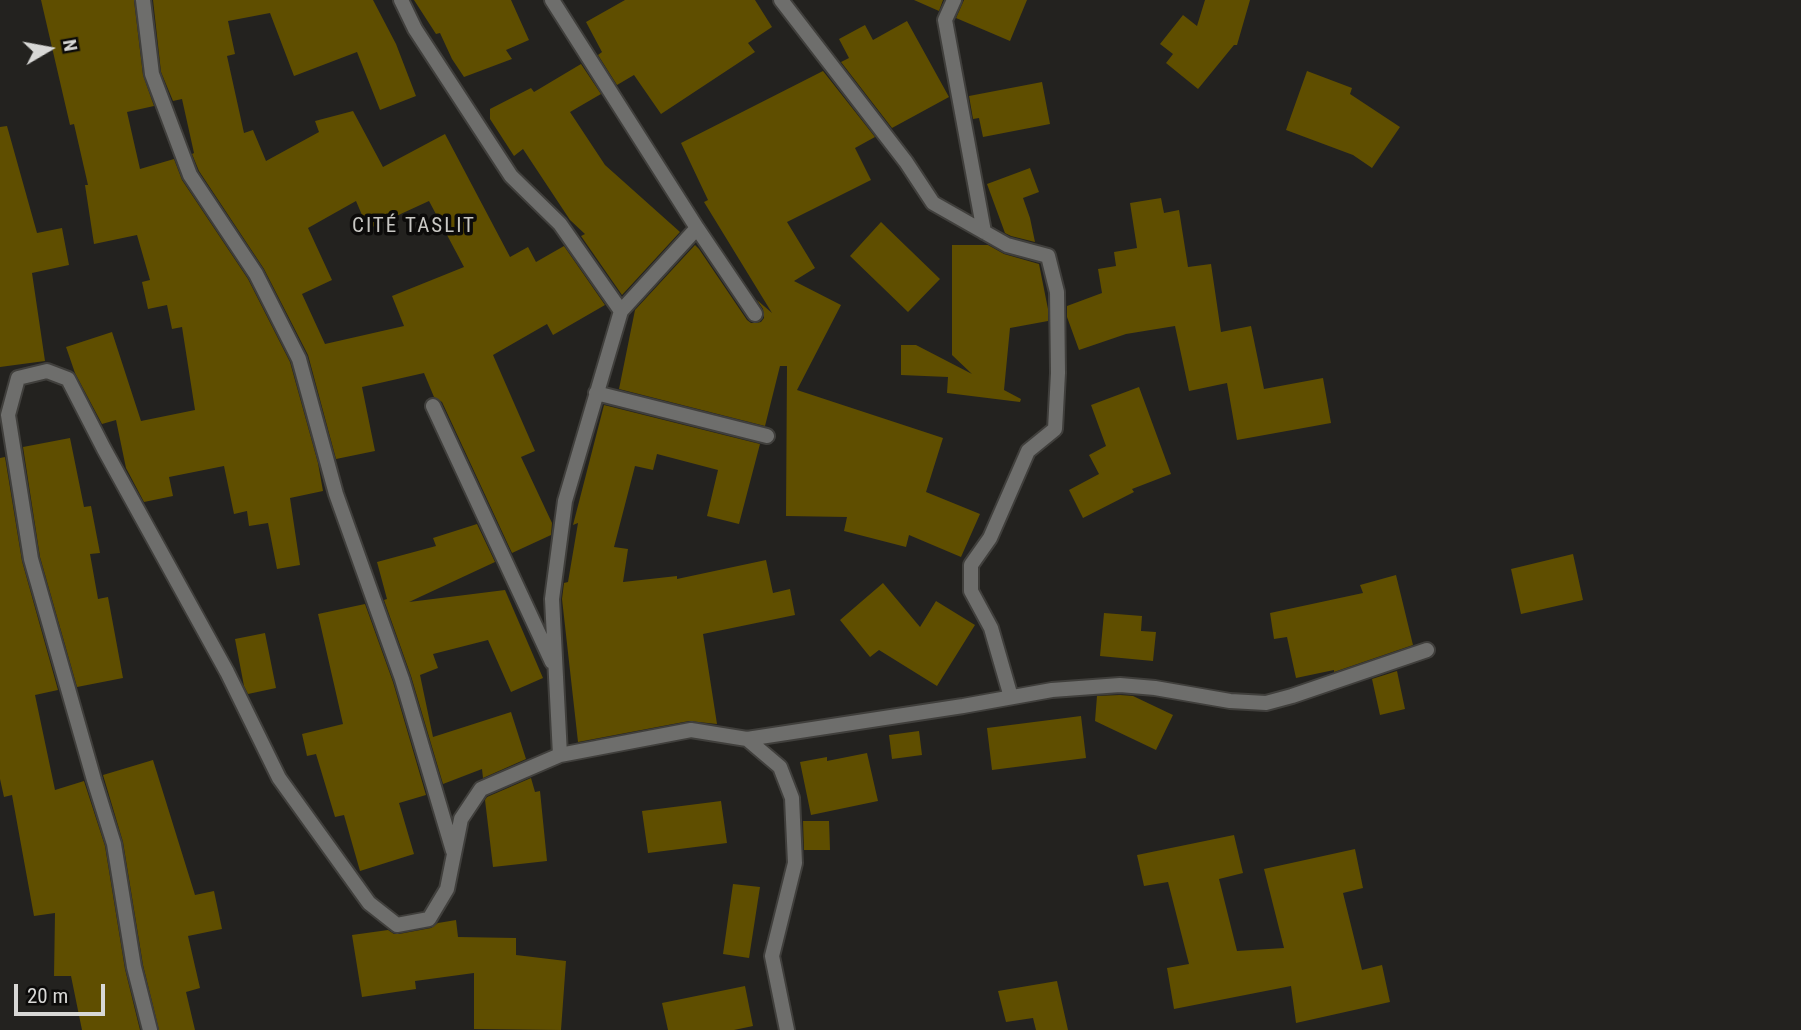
<!DOCTYPE html>
<meta charset="utf-8">
<style>
body{margin:0}
#map{position:relative;width:1801px;height:1030px;overflow:hidden;background:#23221f;font-family:"Roboto Condensed",sans-serif}
canvas{display:block}
.north{position:absolute;left:14px;top:14px;width:70px;height:70px;-webkit-text-stroke:5px #0c0b0a;paint-order:stroke;rotate:80deg;font-size:19px;font-weight:700;line-height:28px;text-align:center;color:#d8d8d6}
.north::after{content:'';display:block;margin:auto;width:24px;height:32px;background:#d8d8d6;clip-path:polygon(50% 0,100% 100%,50% 72%,0 100%)}
.scale{position:absolute;left:14px;top:984px;width:91px;height:32px;box-sizing:border-box;border:4px solid #d8d8d6;border-top:0;padding-left:9px;font-size:21px;line-height:24px;white-space:nowrap;color:#d8d8d6;-webkit-text-stroke:5px #0c0b0a;paint-order:stroke}
</style>
<div id="map">
<canvas width="1801" height="1030"></canvas>
<div class="north">N</div>
<div class="scale">20 m</div>
</div>
<script>
const ctx = document.querySelector('canvas').getContext('2d');
ctx.lineJoin = 'round';
function fillPath(path, color) {
  ctx.fillStyle = color;
  ctx.fill(path, 'evenodd');
}
function strokePath(path, color, width, dash) {
  ctx.strokeStyle = color;
  ctx.lineWidth = width;
  ctx.lineCap = dash ? 'butt' : 'round';
  ctx.setLineDash(dash || []);
  ctx.stroke(path);
}
function drawText(font, color, halo, rows, align = 'center') {
  ctx.font = font + ' "Roboto Condensed",sans-serif';
  ctx.lineWidth = 7;
  ctx.setLineDash([]);
  ctx.textBaseline = 'middle';
  ctx.strokeStyle = halo;
  ctx.fillStyle = color;
  for (const [text, x, y, turn = 0] of rows) {
    ctx.save();
    ctx.translate(x, y);
    ctx.rotate((+turn || 0) * Math.PI / 180);
    ctx.textAlign = isNaN(turn) ? turn : align;
    if (halo) ctx.strokeText(text, 0, 0);
    ctx.fillText(text, 0, 0);
    ctx.restore();
  }
}
fillPath(new Path2D(`
 M41,0h93l9,75 11,31 -27,6 13,57 34,-10 8,21 66,99 42,83 28,101 5,28 -33,7 10,67 -23,4 -9,-46 -19,3 -2,-15 -13,3 -10,-48 -55,11 4,19 -29,6 -18,-34 -10,-48 -14,4 -27,-51 -9,-26 46,-15 29,89 54,-11 -13,-83 -10,2 -5,-24 -19,4 -6,-27 8,-2 -13,-45 -43,9 -9,-59h3l-14,-61 -4,1z
 M153,0h220l23,44 20,52 -36,14 -23,-58 -63,24 -24,-63 -42,8 7,33 -8,2 17,77 9,-3 13,31 53,-29 -4,-11 38,-10 30,56 62,-33 65,123 18,-10 8,15 28,-16 41,59 -52,30 -6,-11 -54,31 42,96 -14,6 31,66 -1,12 -39,18 -70,-151 -8,-5 -10,-24 -62,14 13,64 -39,8 -28,-104 -44,-86 -65,-98 -7,-17 2,-1 -12,-54 -9,2 -12,-29zM356,201l12,28 61,-28 35,66 -72,29 12,30 -79,18 -23,-50 30,-14 -24,-52z
 M414,0h97l18,40 -23,10 6,9 -48,18 -12,-18 -12,-26 -4,1z
 M625,0h130l17,27 -24,16 7,9 -94,62 -27,-39 -17,10 -19,-30 4,-3 -16,-30z
 M914,0h29l-4,11z
 M964,0h63l-17,41 -54,-23z
 M1205,0h45l-13,45h-3l-36,44 -32,-26 7,-9 -13,-10 23,-29 14,11z
 M907,21l42,76 -57,31 -51,-66 8,-4 -10,-19 26,-14 8,15z
 M581,64l20,30 -31,18 35,53 75,67 -58,63 -41,-59 4,-2 -15,-14 -47,-71 -9,7 -24,-37v-10l41,-21 3,4z
 M823,71l52,66 -20,11 16,32 -84,42 28,46 -21,13 47,24 -44,85 146,48 -17,54 54,22 -19,43 -52,-22 -3,12 -62,-16 3,-14 -61,-1 1,-150h-7l-15,60 -146,-37 16,-79 60,-65 4,4 48,71 4,3h5l5,-1 3,-4 -1,-9 -6,-9 15,13 -68,-111 4,-2 -27,-57z
 M1307,71l45,17 -2,6 50,33 -28,41 -19,-13 -67,-25z
 M1042,82l8,42 -67,13 -4,-19 -6,1 -4,-23z
 M7,126l30,107 25,-5 7,37 -37,8 13,88 -45,6v-240z
 M1030,168l9,24 -16,6 7,20 5,24 -24,-6 -6,-3 -18,-49z
 M1161,198l3,15 15,-3 9,57 23,-3 10,68 30,-6 13,63 59,-11 8,45 -94,17 -10,-57 -38,8 -14,-65 -49,8 -47,16 -12,-33v-11l35,-13 -4,-24 18,-3 -2,-14 23,-4 -7,-45z
 M881,222l59,57 -32,33 -58,-56z
 M952,245h36l16,9 35,10 9,45v12l-38,7 -6,62 17,9 -1,3 -73,-9 1,-16 -47,-2v-30h15l56,29 -20,-19z
 M1139,387l32,87 -39,15 2,3 -51,26 -14,-28 30,-16 -10,-19 17,-9 -15,-41z
 M604,405l156,39 -21,80 -32,-8 11,-46 -61,-16 -4,16 -18,-4 -21,81 14,2 -5,33 54,-6v3l89,-19 7,33 17,-4 5,26 -92,19 14,90 -28,-3 -111,21 -16,-143 2,-16 4,-1 10,-59 -5,2z
 M70,438l14,69 7,-1 9,47 -10,1 8,45 10,-2 15,81 -46,9 -37,-130 -17,-110z
 M5,457l17,104 36,129 -23,5 20,95 29,-9 21,65 20,123 15,61h-58l-11,-54h-17l1,-63 -21,3 -22,-121 -8,2 -4,-18v-321z
 M477,524l18,38 -86,40 96,-12 38,88 -32,14 -23,-52 -55,14 5,14 -18,7 13,62 78,-25 15,47 -43,19 -1,-9 -39,15 -32,-108 -27,-76 3,-1 -10,-37 59,-16 -3,-8z
 M1573,554l10,46 -62,14 -10,-45z
 M1396,575l17,70 -79,27v-2l-38,8 -9,-41 -13,2 -4,-26 93,-20 -3,-8z
 M883,583l37,44 16,-26 39,24 -38,61 -58,-36 -9,7 -30,-37z
 M365,604l28,78 33,113 -27,8 15,51 -54,17 -16,-56 -9,2 -19,-63 -9,2 -5,-22 41,-10 -25,-110z
 M1104,613l38,3 -1,15 15,1 -3,29 -53,-5z
 M265,633l11,55 -28,6 -4,-8 -9,-47z
 M1397,671l8,38 -25,6 -8,-36z
 M1120,695l13,1 40,19 -17,35 -61,-29 2,-25z
 M1081,716l5,42 -94,12 -5,-42z
 M919,731l3,24 -30,4 -3,-24z
 M867,753l11,48 -67,14 -11,-53 27,-5v4z
 M153,760l42,135 19,-4 8,38 -34,7 12,52 -14,4 9,38h-36l-16,-65 -20,-123 -20,-67z
 M531,778l4,14 5,-1 7,70 -54,6 -8,-67 2,-3z
 M721,801l6,42 -79,10 -6,-42z
 M803,821h26l1,29h-26z
 M1234,835l9,38 -24,6 18,72 47,-3 -20,-79 91,-20 8,39 -20,5 19,77 20,-5 8,37 -94,21 -5,-37 -117,23 -7,-41 22,-4 -21,-82 -24,4 -7,-31z
 M733,884l27,3 -11,71 -26,-4z
 M456,920l2,17 58,1v17l50,6 -5,69 -87,-1v-56l-59,8 1,8 -54,8 -10,-62 36,-5 6,4h5l32,-6 7,-5z
 M1057,981l11,49h-32l-3,-12 -27,4 -8,-31z
 M745,986l8,40 -19,4h-66l-6,-27z`), '#5f4e00');
const street = new Path2D(`
 M143,0l9,74 38,101 66,99 43,85 37,135 66,185 51,172
 M401,0l14,29 96,147 49,48 61,87
 M552,0l145,228 58,86
 M781,0l125,162 27,41 74,42 41,11 9,36 1,81 -3,56 -27,22 -38,87 -19,27v26l20,37 20,69
 M954,0l-9,20 39,212
 M596,393l171,43
 M433,406l119,256
 M747,739l216,-33 89,-16 68,-5 35,3 75,13 36,2 26,-7 135,-46
 M560,755l-8,-156 13,-98 56,-190 76,-83
 M150,1030l-16,-63 -20,-123 -20,-64 -63,-221 -23,-144 10,-37 29,-7 21,8 36,70 123,223 52,106 90,125 28,22 32,-6 18,-30 14,-70 20,-30 79,-34 131,-25 56,9 33,28 12,31 3,65 -23,93 15,74`);
strokePath(street, '#403f3c', 18);
strokePath(street, '#6e6e6c', 14);
ctx.letterSpacing = '2px';
drawText('21px', '#c9c8c4', '#0c0b0a', [
 ["CITÉ TASLIT",414,227]
]);
ctx.letterSpacing = '0px';
</script>
